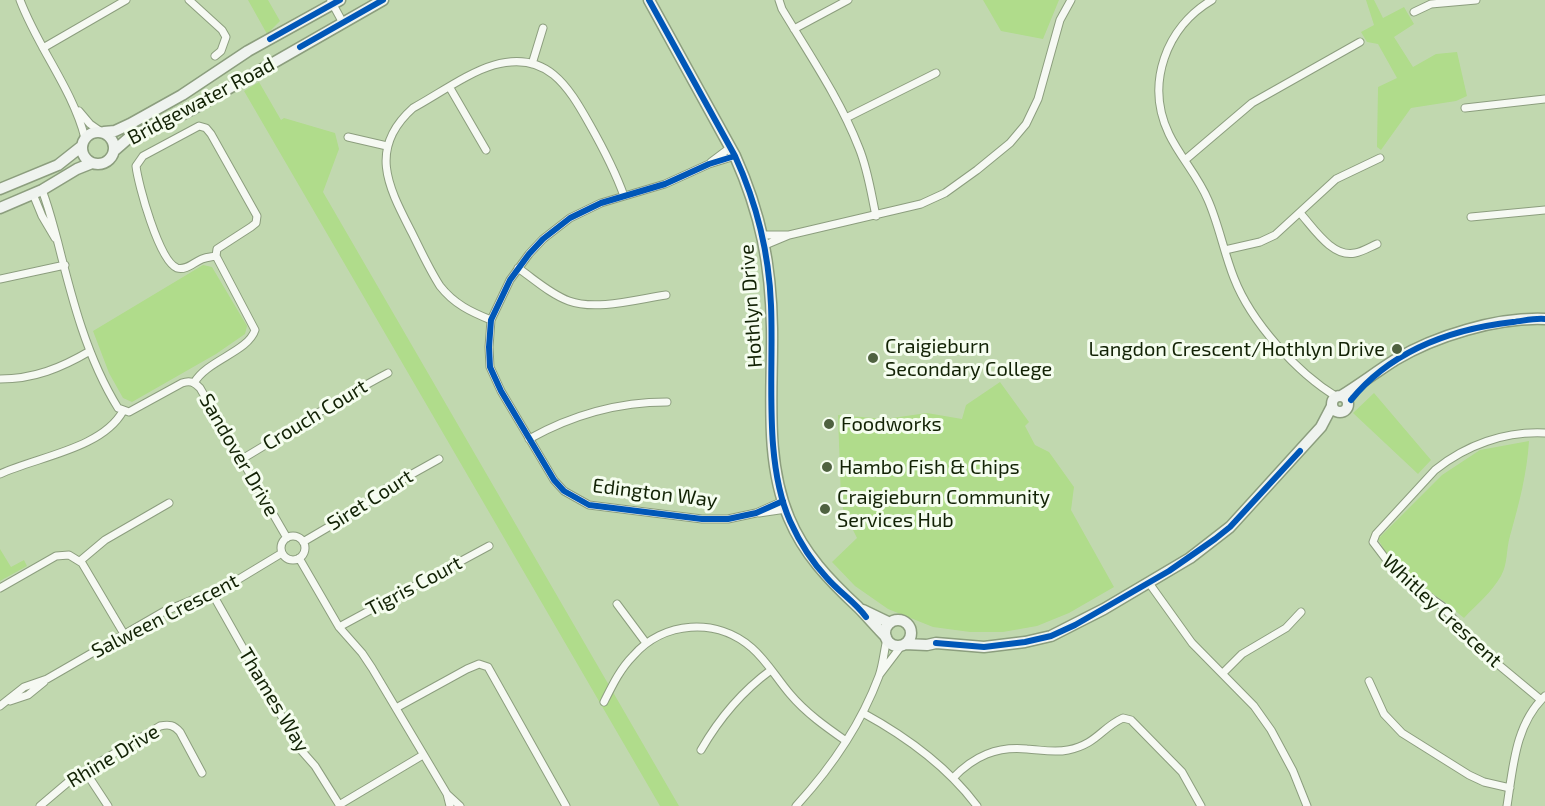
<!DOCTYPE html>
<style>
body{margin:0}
canvas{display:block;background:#c1d8af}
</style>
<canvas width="1545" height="806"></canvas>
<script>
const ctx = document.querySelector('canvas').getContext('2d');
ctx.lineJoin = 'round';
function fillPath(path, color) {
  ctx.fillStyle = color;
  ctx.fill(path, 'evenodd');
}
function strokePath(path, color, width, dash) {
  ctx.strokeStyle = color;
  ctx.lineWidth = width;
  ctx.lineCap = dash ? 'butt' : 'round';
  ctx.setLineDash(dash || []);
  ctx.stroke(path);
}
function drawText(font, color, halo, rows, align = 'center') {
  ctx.font = font + ' "Exo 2",sans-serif';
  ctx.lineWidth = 6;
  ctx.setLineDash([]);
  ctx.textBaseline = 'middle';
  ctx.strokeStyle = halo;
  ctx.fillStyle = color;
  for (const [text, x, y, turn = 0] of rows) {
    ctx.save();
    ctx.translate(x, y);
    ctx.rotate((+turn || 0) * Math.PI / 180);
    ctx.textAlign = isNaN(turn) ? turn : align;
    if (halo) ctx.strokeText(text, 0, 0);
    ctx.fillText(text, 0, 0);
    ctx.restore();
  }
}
fillPath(new Path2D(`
 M248,0h20l12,21 -13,13z
 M983,0h76l-16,39 -42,-8z
 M1366,0h8l9,18 21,-11 10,17 -20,13 19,30 23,-13 21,-2 10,44 -11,5 -45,7 -30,42 -4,-3 1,-60 19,-9 -19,-34 -11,-2 -6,-10 13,-7z
 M259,82l22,38 3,-2 51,15 4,16 -16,43 356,614h-19l-416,-715z
 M203,265l9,2 35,59 -2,8 -29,20 -84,48 -9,-4 -14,-25 -16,-42z
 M1000,382l29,40 -4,4 10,19 14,7 25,35 -3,23 43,77 -45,26 -32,13 -34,6h-33l-37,-5 -45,-18 -33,-23 -23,-24 25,-24 -13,-26 -3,-12 -3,-85 47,4 42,-6 35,6 4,-14z
 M1374,393l57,67 -13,14 -65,-61z
 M1529,441c-2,33 -10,63 -19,95 -4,13 -2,28 -9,40 -9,16 -25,29 -37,42l-22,-18 -38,-26 -14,-14 -12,-21 64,-64 38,-25z
 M0,549l11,18 13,-7 3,6 -27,15z`), '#b0dc8b');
const street = new Path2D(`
 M20,0c18,48 52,88 65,138
 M189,0l33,30 4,7 -5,14 -6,5
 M779,0l3,9c27,45 58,90 77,139 9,22 12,45 17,68
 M1212,0c-46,27 -67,84 -43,134 11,23 29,42 39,66 11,25 16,53 26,78 17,44 63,95 103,119
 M331,1l12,22
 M1414,12l17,-8 45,-4
 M794,29l54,-29
 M43,48l83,-48
 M532,64l11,-36
 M450,88l36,62
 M1465,108l80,-9
 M79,111l11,13 10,7
 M846,118l90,-45
 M199,126l7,2 5,6 46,82 -1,7 -5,4 -34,22 -1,7c-5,1 -9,1 -14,3 -8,3 -16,12 -25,9 -18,-7 -39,-84 -41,-102l7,-10z
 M348,137l39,9
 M735,156l-26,8 -44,20 -64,19 -31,15 -27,21 -14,15 -19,26 -19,40 -2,27 1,20 11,24 53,89 10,11 25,14 113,14h26l28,-6 27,-12
 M1185,160l67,-57 108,-61
 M711,162l20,-15
 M42,190c7,18 11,35 16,53 14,56 29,115 60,165l11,4 53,-29c8,-3 12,-1 18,5l87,150
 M33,194l9,22 13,22
 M1300,213c13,14 32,45 55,40 7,-1 15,-6 22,-9
 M1471,217l74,-7
 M763,235h26
 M765,245l24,-10 132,-31 24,-11 32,-23 33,-27 16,-19 12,-25 22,-79 11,-20
 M1225,250l35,-8 15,-7 61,-56 44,-21
 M518,268c16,11 32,26 51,33 27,10 69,-2 97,-6
 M0,279l65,-14
 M491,320c-20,-8 -37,-16 -51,-34 -11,-17 -19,-35 -28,-53 -23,-45 -45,-84 1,-125 24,-13 56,-36 81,-43 53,-15 74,21 96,60 13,23 25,46 34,71
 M0,379c34,0 61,-11 90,-28
 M194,383c13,-23 54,-31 61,-53l-39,-74
 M529,439c43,-24 88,-37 138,-37
 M242,459c49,-29 96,-60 146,-86
 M0,474c36,-17 102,-25 123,-63
 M759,513l27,-4
 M281 548a12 12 0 1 1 24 0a12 12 0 1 1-24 0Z
 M303,542l51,-30 33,-24 52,-29
 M299,558l40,69 23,26 10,15 75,126 13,12
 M80,561l25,-21 64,-37
 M1149,583l43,60 62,63 17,24 22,41 14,35
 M0,588l56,-32 13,-1 13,8 42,71
 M212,593l88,156 15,17 25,40
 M617,604l29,39
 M339,627l150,-81
 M1223,673l19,-19 44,-26 15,-16
 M880,674l22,-29
 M1369,681l15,33 18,19 67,42 15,7 26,6
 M1541,700l-59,-49 -40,-45 -44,-31 -25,-33 3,-8 59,-64c31,-25 70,-39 110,-37
 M10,701l18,-6 16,-13
 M604,702c8,-16 16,-33 29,-46 30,-35 84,-39 119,-8 15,13 25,31 38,46 16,19 36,33 56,47
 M0,706l24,-19 23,-8 116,-67 66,-27 53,-32
 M396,708l71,-39 12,-5 9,3 78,139
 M863,713c44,24 84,53 114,93
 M701,750c19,-33 40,-58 70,-80
 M85,771l23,35
 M953,778c21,-22 44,-32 74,-29 15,1 27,4 41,1 29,-6 33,-22 55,-32l8,2 51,52 19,34
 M447,794l3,12
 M339,805l84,-50
 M40,806l33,-28 87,-52c9,-2 14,-1 20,6l22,41
 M796,806c35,-38 65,-82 83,-130 4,-11 5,-25 8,-37
 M1507,806c6,-38 8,-82 38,-110`);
const secondary = new Path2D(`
 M649,0l86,156c26,58 36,109 37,172 1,62 -8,131 17,190 15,36 40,62 69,89 9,9 18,20 28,30
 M82 148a16 16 0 1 1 32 0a16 16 0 1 1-32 0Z
 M104,132l11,-1 15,-7 52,-29 66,-44 92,-51
 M115,150l16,-14 35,-13 25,-13 192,-110
 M0,189l58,-24 24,-19
 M0,208l42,-18 35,-21 15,-6
 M1332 404a8 8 0 1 1 16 0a8 8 0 1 1-16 0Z
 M1341,396c18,-11 35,-24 54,-36 40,-24 102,-43 150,-41
 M863,610l27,13
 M885 633a13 13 0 1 1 26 0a13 13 0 1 1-26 0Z
 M905,644l22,1 9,-2 48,4 41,-5 26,-6 53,-27 86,-51 40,-31 91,-100 11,-21`);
strokePath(street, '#8c9e7e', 9);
strokePath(secondary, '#8c9e7e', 13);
strokePath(street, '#f6f9f3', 7);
strokePath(secondary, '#eff3ef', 10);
strokePath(new Path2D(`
 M649,0l86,156c22,48 34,96 36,149 3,67 -8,155 19,216 9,20 22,41 37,57 12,14 28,24 39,39
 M270,39l70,-39
 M300,47l83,-47
 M735,156l-26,8 -44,20 -64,19 -31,15 -27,21 -14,15 -19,26 -19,40 -2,27 1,20 11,24 53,89 10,11 25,14 113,14h26l28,-6 27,-12
 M1351,400c40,-49 100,-71 162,-78 10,-1 21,-4 32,-3
 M936,643l48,4 41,-5 26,-6 24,-11 94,-54 46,-32 15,-12 70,-76`), '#0057b8', 6);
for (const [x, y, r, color] of [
 [1397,349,6,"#4f6240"],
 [873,358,6,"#4f6240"],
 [829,424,6,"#4f6240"],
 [827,467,6,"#4f6240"],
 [825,509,6,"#4f6240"]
]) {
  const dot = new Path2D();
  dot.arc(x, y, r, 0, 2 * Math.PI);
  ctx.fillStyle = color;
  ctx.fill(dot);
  strokePath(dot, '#f5fdef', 2);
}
drawText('20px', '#122205', '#f5fdef', [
 ["Bridgewater Road",201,101,-28],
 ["Hothlyn Drive",751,306,-94],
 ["Crouch Court",315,415,-31],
 ["Sandover Drive",239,455,60],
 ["Edington Way",655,493,7],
 ["Siret Court",370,500,-32],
 ["Tigris Court",414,586,-28],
 ["Whitley Crescent",1442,611,43],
 ["Salween Crescent",165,616,-27],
 ["Thames Way",274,700,59],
 ["Rhine Drive",113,756,-31]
]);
drawText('20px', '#122205', '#f5fdef', [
 ["Craigieburn",885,346],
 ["Secondary College",885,369],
 ["Langdon Crescent/Hothlyn Drive",1385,349,"right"],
 ["Foodworks",841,424],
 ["Hambo Fish & Chips",839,467],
 ["Craigieburn Community",837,497],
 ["Services Hub",837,520]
], 'left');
</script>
